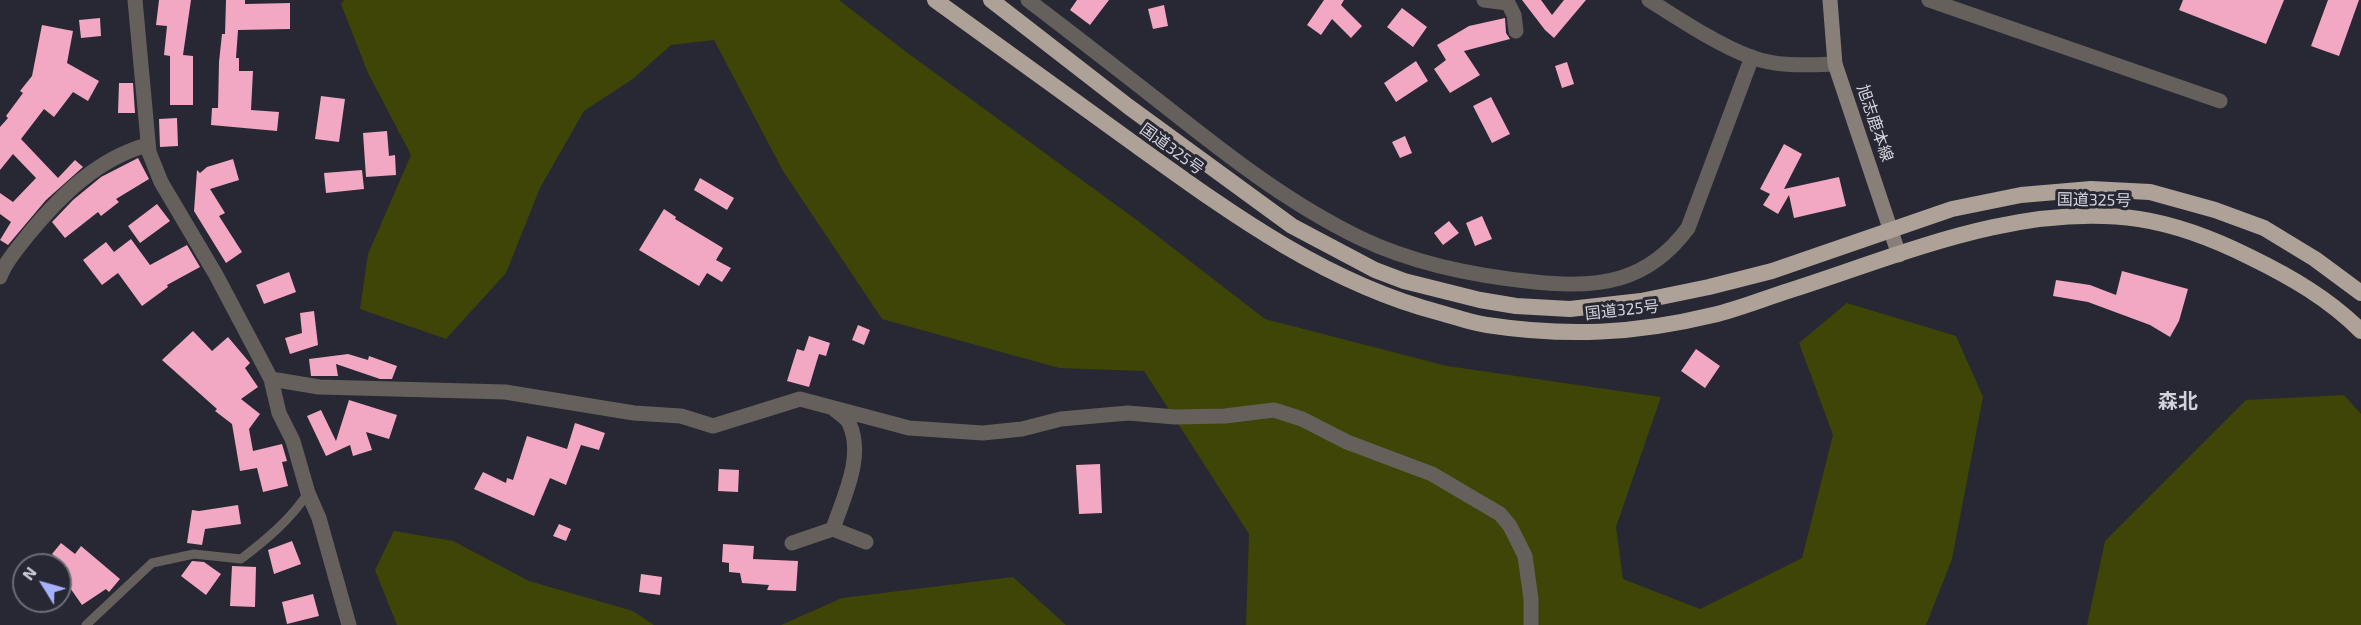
<!DOCTYPE html>
<meta charset="utf-8">
<style>
body{margin:0}
#map{position:relative;width:2361px;height:625px;overflow:hidden;background:#272833;font-family:"Exo 2",sans-serif}
canvas{display:block}
.north{position:absolute;left:12px;top:553px;width:60px;height:60px;box-sizing:border-box;background:#272833;border:2px solid #6b6c76;border-radius:50%;rotate:307deg;font-size:16px;font-weight:700;line-height:24px;text-align:center;color:#d2d3da}
.north::after{content:'';display:block;margin:auto;width:21px;height:27px;background:#a6b1fc;clip-path:polygon(50% 0,100% 100%,50% 72%,0 100%)}
</style>
<div id="map">
<canvas width="2361" height="625"></canvas>
<div class="north">N</div>
</div>
<script>
const ctx = document.querySelector('canvas').getContext('2d');
ctx.lineJoin = 'round';
function fillPath(path, color) {
  ctx.fillStyle = color;
  ctx.fill(path, 'evenodd');
}
function strokePath(path, color, width, dash) {
  ctx.strokeStyle = color;
  ctx.lineWidth = width;
  ctx.lineCap = dash ? 'butt' : 'round';
  ctx.setLineDash(dash || []);
  ctx.stroke(path);
}
function drawText(font, color, halo, rows, align = 'center') {
  ctx.font = font + ' "Exo 2","Noto Sans JP",sans-serif';
  ctx.lineWidth = 6;
  ctx.setLineDash([]);
  ctx.textBaseline = 'middle';
  ctx.strokeStyle = halo;
  ctx.fillStyle = color;
  for (const [text, x, y, turn = 0] of rows) {
    ctx.save();
    ctx.translate(x, y);
    ctx.rotate((+turn || 0) * Math.PI / 180);
    ctx.textAlign = isNaN(turn) ? turn : align;
    if (halo) ctx.strokeText(text, 0, 0);
    ctx.fillText(text, 0, 0);
    ctx.restore();
  }
}
fillPath(new Path2D(`
 M344,0h495l66,51 233,170 127,98 182,47 214,31 -45,130 7,52 77,30 102,-51 31,-123 -34,-92 48,-40 109,33 27,61 -31,162 -26,66h-680l3,-91 -105,-163 -85,-3 -177,-49 -99,-148 -69,-131 -43,5 -37,33 -50,33 -44,77 -34,85 -60,66 -86,-30 8,-55 43,-99 -43,-82 -27,-69z
 M2344,395l17,19v211h-274l18,-84 141,-141z
 M394,531l59,10 76,40 104,30 21,14h-257l-22,-55z
 M1013,577l53,48h-285l61,-27z`), '#3e4506');
fillPath(new Path2D(`
 M159,0h32l-8,55 10,1v49h-23v-49l-6,-1 3,-29 -11,-1z
 M226,0h19v4l45,-1v26l-52,1 -2,28h3v13h14l-2,39 28,2 -2,19 -66,-6 1,-17h6l1,-46 3,-28h3z
 M1077,0h32l-19,25 -20,-15z
 M1324,0h20l-3,5 21,21 -11,12 -19,-19 -11,16 -14,-10z
 M1522,0h19l11,15 12,-15h22l-32,38 -9,-8z
 M2183,0h101l-18,44 -87,-34z
 M2328,0h31l-20,56 -28,-10z
 M1164,5l4,21 -15,3 -5,-20z
 M1402,8l25,19 -14,20 -26,-20z
 M100,18l1,18 -20,2 -2,-18z
 M1505,18l1,15 4,6 -46,12 16,24 -30,18 -16,-24 12,-9 -9,-15 32,-19z
 M42,25l31,6 -6,32 32,18 -11,20 -15,-9 -19,25 -10,-8 -23,30 37,39 17,-18 8,7 -37,33 -38,45 -8,-5 11,-18 -11,-8v-21l13,9 23,-24 -23,-24 -13,16v-43l8,-9 -2,-2 17,-23 -3,-2 12,-15z
 M1416,61l12,20 -32,21 -12,-19z
 M1567,62l7,22 -12,4 -7,-22z
 M119,83h14l2,30h-17z
 M321,96l24,3 -6,43 -24,-3z
 M1491,97l19,37 -18,9 -19,-37z
 M177,118l1,28 -18,1 -1,-28z
 M387,131l2,25 6,-1 1,20 -30,2 -3,-44z
 M1405,136l7,17 -12,5 -8,-16z
 M1784,144l18,10 -18,35 55,-12 7,29 -52,12 -5,-23 -11,19 -15,-9 7,-11 -10,-5z
 M138,158l11,21 -33,20 3,3 -18,14 -3,-4 -33,26 -13,-16 21,-22 28,-23z
 M233,159l6,21 -29,9 15,24 -6,3 23,36 -16,11 -32,-52 3,-41 3,3 7,-6z
 M362,170l2,19 -38,4 -2,-20z
 M700,178l34,20 -7,12 -33,-20z
 M157,204l13,17 -30,22 -12,-17z
 M664,209l12,8 -1,2 48,29 -7,12 15,8 -9,14 -15,-9 -8,13 -60,-36z
 M1482,216l10,23 -17,7 -9,-23z
 M1449,221l10,12 -16,12 -9,-12z
 M131,239l19,26 37,-20 13,22 -33,18 1,2 -26,19 -24,-33 -16,12 -19,-25 23,-18 8,10z
 M2122,271l66,18 -9,32 -9,16 -20,-12 -62,-23 -35,-6 3,-16 34,5 26,10z
 M289,272l7,20 -32,12 -8,-19z
 M314,311l4,34 -28,9 -5,-16 17,-5 -2,-20z
 M858,325l12,5 -6,15 -12,-5z
 M193,331l19,20 16,-14 22,26 -5,5 13,19 -17,12 19,15 -11,15 4,22 29,-7 5,17 -5,1 6,24 -25,6 -6,-24 -17,3 -8,-47 -17,-13 2,-2 -55,-49z
 M809,336l21,7 -4,13 -7,-2 -10,33 -22,-6 10,-32 7,2z
 M1696,349l24,17 -15,22 -24,-17z
 M348,354l20,6 1,-4 28,10 -5,13h-12l-44,-15 2,12h-27l-2,-17z
 M349,400l48,15 -8,24 -23,-7 6,18 -19,6 -3,-11 -24,11 -19,-40 14,-6 15,31z
 M575,423l30,10 -6,17 -18,-5 -15,40 -16,-7 -16,38 -60,-27 9,-17 23,11 1,-5 6,2 14,-44 40,13z
 M1100,464l2,49 -23,1 -3,-49z
 M719,469l20,1 -1,22 -20,-1z
 M238,505l3,19 -36,5 -3,16 -15,-2 5,-33 7,1z
 M559,524l12,5 -5,12 -13,-5z
 M292,541l9,23 -27,10 -6,-24z
 M61,543l14,11 6,-8 39,33 -11,13 -3,-3 -24,16 -14,-20 -8,7v-31l-8,-7z
 M723,544l31,2 -1,13 45,2 -2,30 -29,-1 2,-5 -27,-2 -2,-10 -11,-1v-9l-7,-1z
 M192,561l12,1 17,12 -15,21 -25,-19z
 M232,566l24,1 -1,40 -25,-1z
 M641,574l21,3 -2,18 -21,-3z
 M313,594l6,22 -32,8 -5,-22z`), '#f2a7c2');
strokePath(new Path2D(`
 M86,625l66,-62 42,-9 47,5c26,-20 49,-39 67,-66`), '#65605c', 9);
strokePath(new Path2D(`
 M135,0l14,152 12,30 55,93 55,104 8,34 14,28 15,52 11,25 30,107
 M1028,0c46,35 91,70 137,106 62,49 123,97 195,132 54,26 115,38 175,44 64,7 113,0 153,-54l64,-171
 M1484,0l24,3 6,12 2,16
 M1929,0l291,101
 M0,277c5,-15 18,-29 28,-42 32,-39 69,-76 119,-90
 M271,379l48,8 186,5 129,21 47,3 32,10 87,-27 109,29 74,5 39,-4 39,-10 67,-6 47,4 50,-1 49,-6 28,9 45,23 85,32 68,40 10,12 15,30 6,43v26
 M833,529c10,-31 32,-73 16,-106 -2,-5 -9,-9 -14,-13
 M792,543l41,-14 33,13`), '#65605c', 15);
strokePath(new Path2D(`
 M1649,0c30,19 69,45 102,57 26,10 57,8 84,7`), '#65605c', 15);
strokePath(new Path2D(`
 M1830,0l5,64 64,191`), '#877f78', 15);
strokePath(new Path2D(`
 M935,0c66,48 132,95 198,143 96,69 192,140 308,170 15,4 30,10 46,12 79,12 148,9 226,-10 25,-6 50,-16 75,-24 113,-36 230,-89 351,-72 39,6 77,21 111,38 41,20 79,42 111,74
 M991,0l138,107 163,119 83,44 29,11 76,19 36,6 54,3 71,-8 68,-14 63,-16 180,-62 69,-14 70,-6 59,3 65,18 49,18 51,31 46,34`), '#aea298', 16);
drawText('16px', '#d2d3da', '#272833', [
 ["旭志鹿本線",1875,123,71],
 ["国道325号",1172,149,36],
 ["国道325号",2094,200,1],
 ["国道325号",1622,310,-6]
]);
drawText('bold 20px', '#d2d3da', '#272833', [
 ["森北",2178,401]
]);
</script>
